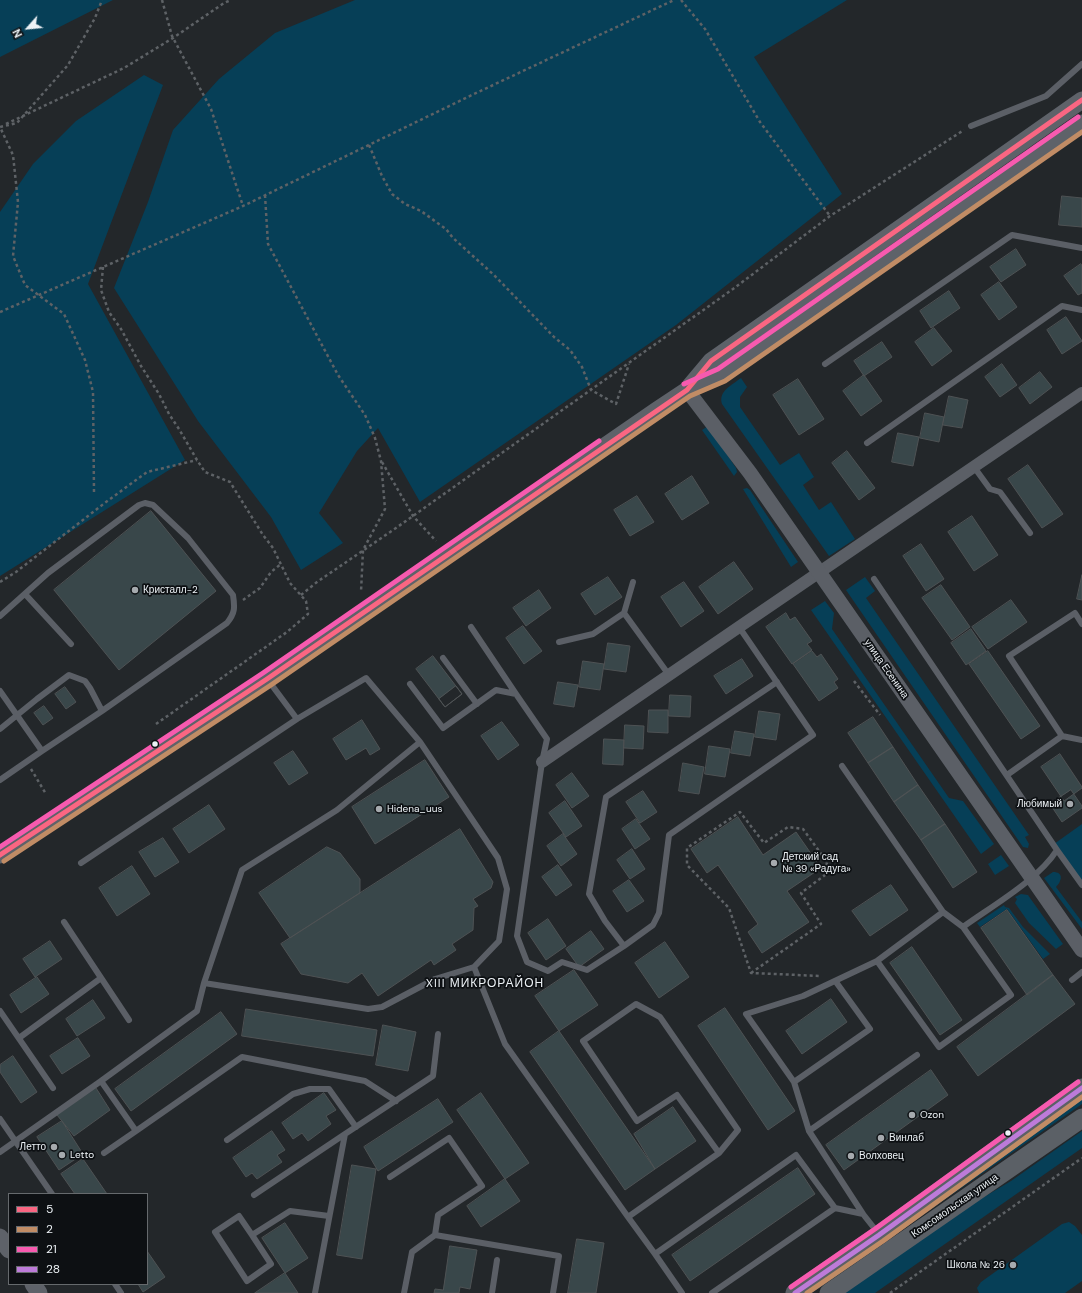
<!DOCTYPE html>
<meta charset="utf-8">
<style>
body{margin:0}
#map{position:relative;width:1082px;height:1293px;overflow:hidden;background:#23272a;font-family:"DM Sans",sans-serif}
canvas{display:block}
.legend{position:absolute;left:8px;top:1193px;width:140px;height:92px;box-sizing:border-box;background:#0d1013;border:1px solid #666a6d;margin:0;padding:5px 7px;list-style:none;font-size:12px;color:#ecf1f5}
.legend li{display:flex;align-items:center;gap:8px;height:20px}
.legend b{width:20px;border:1px solid #666a6d}
.north{position:absolute;left:8px;top:8px;width:40px;height:40px;-webkit-text-stroke:3px #0d1013;paint-order:stroke;rotate:243deg;font-size:11px;font-weight:700;line-height:16px;text-align:center;color:#ecf1f5}
.north::after{content:'';display:block;margin:auto;width:14px;height:18px;background:#ecf1f5;clip-path:polygon(50% 0,100% 100%,50% 72%,0 100%)}
</style>
<div id="map">
<canvas width="1082" height="1293"></canvas>
<ul class="legend">
<li><b style="height:5px;background:#fa6682"></b>5</li>
<li><b style="height:5px;background:#c18c65"></b>2</li>
<li><b style="height:5px;background:#f75aaf"></b>21</li>
<li><b style="height:5px;background:#bd7bd9"></b>28</li>
</ul>
<div class="north">N</div>
</div>
<script>
const ctx = document.querySelector('canvas').getContext('2d');
ctx.lineJoin = 'round';
function fillPath(path, color) {
  ctx.fillStyle = color;
  ctx.fill(path, 'evenodd');
}
function strokePath(path, color, width, dash) {
  ctx.strokeStyle = color;
  ctx.lineWidth = width;
  ctx.lineCap = dash ? 'butt' : 'round';
  ctx.setLineDash(dash || []);
  ctx.stroke(path);
}
function drawText(font, color, halo, rows, align = 'center') {
  ctx.font = font + ' "DM Sans",sans-serif';
  ctx.lineWidth = 3.5;
  ctx.setLineDash([]);
  ctx.textBaseline = 'middle';
  ctx.strokeStyle = halo;
  ctx.fillStyle = color;
  for (const [text, x, y, turn = 0] of rows) {
    ctx.save();
    ctx.translate(x, y);
    ctx.rotate((+turn || 0) * Math.PI / 180);
    ctx.textAlign = isNaN(turn) ? turn : align;
    if (halo) ctx.strokeText(text, 0, 0);
    ctx.fillText(text, 0, 0);
    ctx.restore();
  }
}
fillPath(new Path2D(`
 M0,0h113l-113,57z
 M355,0h492l-93,57 88,137 -166,131 -256,177 -42,-74 -21,23 -38,62 24,30 -42,27 -30,-53 -73,-96 -84,-133 34,-86 25,-72 46,-51 56,-46z
 M144,75l19,10 -75,199 97,176 -185,116v-364l33,-48 43,-43z
 M741,378l6,9 -7,10v10l40,58 19,-12 15,24 -11,8 16,25 12,-8 24,37 -26,17 -107,-152c-4,-13 10,-19 19,-26z
 M708,426l28,42 1,4 -3,4 -32,-46z
 M747,488l3,2 48,72 -7,5 -48,-78z
 M865,577l10,14 -9,7 163,237 -4,2 4,7 -1,4 -5,-1 -177,-257z
 M825,601l9,12 -2,16 117,169 14,3 31,43 -13,10 -170,-244z
 M1082,824v61l-28,-41z
 M1001,855l8,11 -14,9 -7,-11z
 M1053,872c11,0 9,9 3,15l26,35v7l-38,-51z
 M1021,894l7,1 2,3 33,46 -7,5 -27,-26 -14,-20 2,-4 -2,-2z
 M1004,905l1,2 4,1 14,19 27,27 -7,5 -36,-50 -27,18 -3,-4z
 M1082,1098v6l-272,189z
 M1082,1131v17l-207,145h-37l124,-83 49,-29z
 M1069,1222l6,4 7,9v46l-17,12h-86l-2,-5 4,-6 81,-58z`), '#063f57');
const building = new Path2D(`
 M1062,196l20,2v29l-23,-2z
 M1016,249l10,16 -25,17 -11,-15z
 M1081,264l1,2v27l-4,2 -14,-19z
 M999,282l18,25 -18,13 -18,-25z
 M949,291l11,17 -29,20 -11,-17z
 M1066,317l16,24 -20,13 -15,-24z
 M934,328l18,23 -20,15 -17,-24z
 M882,342l10,15 -28,19 -10,-15z
 M1002,364l15,21 -17,12 -15,-20z
 M1040,372l12,15 -22,17 -11,-16z
 M864,375l18,26 -21,15 -18,-25z
 M798,379l26,40 -25,16 -26,-40z
 M949,396l19,4 -6,28 -19,-3z
 M925,413l19,4 -5,25 -19,-4z
 M898,433l21,4 -6,29 -21,-4z
 M847,451l28,37 -16,12 -27,-37z
 M1028,465l35,49 -21,14 -34,-49z
 M692,476l17,27 -27,17 -17,-26z
 M637,496l17,26 -24,14 -16,-26z
 M151,511l65,80 -97,79 -65,-80z
 M972,516l26,39 -24,16 -26,-39z
 M921,544l23,35 -18,12 -23,-35z
 M734,562l19,27 -35,25 -19,-27z
 M1082,575v25l-5,-1z
 M608,577l14,20 -27,18 -14,-21z
 M684,582l20,29 -23,16 -20,-30z
 M941,585l29,42 -18,13 -30,-42z
 M539,590l12,18 -25,18 -13,-18z
 M1011,600l16,22 -39,27 -16,-22z
 M786,613l4,7 5,-3 17,24 -5,3 5,6 -20,14 -26,-37z
 M523,626l19,25 -18,13 -18,-26z
 M971,629l15,22 -20,14 -15,-22z
 M608,643l22,3 -4,26 -22,-3z
 M812,651l5,6 4,-3 17,25 -4,3 4,6 -19,13 -26,-37z
 M988,651l52,75 -19,13 -52,-75z
 M433,656l29,38 -17,13 -29,-38z
 M742,659l11,17 -27,18 -12,-18z
 M583,661l21,3 -4,26 -21,-3z
 M558,682l20,3 -4,22 -20,-3z
 M456,686l6,8 -17,13 -6,-8z
 M65,687l11,15 -10,7 -11,-15z
 M670,695l21,1 -1,21 -21,-1z
 M44,706l9,12 -10,7 -9,-12z
 M649,710h19v23l-20,-1z
 M759,711l21,3 -4,26 -21,-3z
 M873,717l20,30 -25,16 -20,-30z
 M362,720l18,29 -10,6 -4,-7 -20,12 -13,-21z
 M502,722l17,23 -21,15 -17,-24z
 M625,725l19,1 -1,23 -19,-1z
 M735,731l19,3 -4,22 -19,-3z
 M604,739l20,1 -1,25 -20,-1z
 M709,746l21,3 -5,28 -20,-3z
 M893,747l25,38 -24,17 -26,-39z
 M293,751l15,22 -19,12 -15,-22z
 M1060,754l22,33v1l-18,13 -23,-34z
 M425,760l24,37 -74,47 -23,-37z
 M683,763l21,4 -5,27 -20,-3z
 M572,773l17,23 -17,12 -16,-23z
 M918,785l27,39 -24,16 -27,-38z
 M1071,790l11,16v2l-20,14 -12,-18z
 M643,791l14,21 -17,11 -14,-21z
 M565,801l17,25 -16,11 -17,-24z
 M209,805l16,24 -36,24 -16,-24z
 M738,817l25,38 33,-23 25,36 -34,23 22,31 -47,31 -14,-21 10,-8 -40,-59 -11,8 -16,-24z
 M636,819l14,20 -15,10 -13,-20z
 M945,824l32,48 -24,16 -32,-48z
 M460,829l33,53 -2,6 -18,11 5,7 -4,2 -1,22 -21,14 4,6 -22,15 -3,-5 -53,36 -16,-23 -14,10 -47,-9 -20,-30z
 M563,834l14,20 -16,12 -14,-20z
 M163,838l16,24 -24,15 -16,-25z
 M327,847l13,6 20,26v14l-70,45 -31,-45z
 M632,849l13,20 -15,10 -13,-19z
 M558,865l14,20 -16,11 -14,-19z
 M132,866l18,28 -33,22 -18,-28z
 M629,880l15,21 -17,11 -14,-21z
 M891,885l17,25 -38,26 -18,-25z
 M1007,910l46,65 -26,20 -46,-67z
 M548,919l18,27 -20,14 -18,-27z
 M591,931l13,18 -25,18 -13,-18z
 M50,941l12,18 -27,18 -12,-18z
 M665,942l24,35 -30,21 -24,-35z
 M912,947l50,73 -22,15 -50,-72z
 M574,970l24,35 -39,26 -24,-35z
 M1053,975l22,29 -97,72 -21,-29z
 M37,977l12,17 -28,19 -11,-18z
 M831,999l16,23 -45,32 -16,-23z
 M93,1000l12,18 -28,18 -11,-17z
 M725,1008l70,103 -27,19 -70,-104z
 M246,1009l131,21 -4,26 -131,-20z
 M221,1012l16,22 -106,77 -16,-22z
 M383,1025l33,7 -8,39 -32,-6z
 M559,1031l96,138 -30,21 -95,-138z
 M78,1038l12,18 -28,18 -12,-18z
 M13,1056l24,36 -16,11 -21,-31v-7z
 M931,1070l17,25 -104,75 -18,-25z
 M96,1088l14,22 -36,26 -17,-21z
 M324,1093l12,17 -10,6 5,8 -23,17 -6,-8 -9,6 -11,-16z
 M481,1093l48,70 -24,16 -48,-69z
 M438,1099l15,23 -75,49 -14,-24z
 M673,1107l23,34 -41,28 -21,-35z
 M62,1121l21,33 -24,16 -22,-33z
 M272,1131l13,19 -8,5 5,7 -25,17 -5,-6 -6,4 -13,-19z
 M83,1159l24,35h-32l-14,-20z
 M352,1165l24,4 -14,90 -25,-4z
 M798,1168l17,26 -125,87 -18,-26z
 M505,1179l15,22 -39,26 -14,-21z
 M285,1223l23,35 -23,15 -23,-35z
 M577,1239l27,4 -8,50h-28z
 M450,1246l27,4 -7,39 -10,-2 -1,6h-25l1,-4 8,1z
 M147,1251l18,26 -22,15 -5,-8h9z
 M285,1273l13,20h-43z`);
fillPath(building, '#39474a');
strokePath(building, '#4e5254', 1);
strokePath(new Path2D(`
 M162,0l10,36 39,73 32,97
 M681,0l24,29 55,93 70,94
 M6,124l118,-56 49,-30 51,-35 7,-3
 M369,145l13,31 10,18 13,10 16,7 25,18 7,9 41,37 60,62 16,13 12,17 9,23 25,14 13,-40
 M265,195l3,49 70,131 27,40 10,23 6,23 4,48 -22,41 -2,42
 M103,267l-2,23 8,22 12,17 20,37 18,28 10,20 10,15 18,31 8,12 25,10 33,53 10,13 17,35 16,18 2,13 -21,18 -131,92
 M0,312l243,-106 231,-112 200,-94
 M382,462l31,54 23,25
 M94,492l-1,-100 -8,-32 -21,-46 -39,-29 -12,-29 5,-54 -5,-47 -13,-28 17,-4 51,-58 27,-47 7,-18
 M0,582l16,-10 90,-70 41,-30 50,-12
 M301,595l16,-13 79,-54 337,-239 97,-73 134,-86
 M243,600l17,-12 11,-16 10,-8
 M854,681l26,34
 M31,769l15,25
 M751,973l70,-49 -20,-31 24,-18 2,-13 -24,-33 -15,-2 -24,16 -24,-31 -53,36v17l42,43 22,65 70,3
 M890,1293l192,-135`), '#5e6266', 2.5, [3, 3]);
strokePath(new Path2D(`
 M971,126l75,-30 36,-32
 M825,364l187,-129 70,13
 M867,443l195,-137 20,4
 M974,467l16,22 10,3 30,41
 M874,579l183,271c-19,30 -65,56 -94,77l48,68 -72,52 -62,-86
 M25,594l46,50
 M624,613l9,-31
 M0,616l48,-43 91,-68 6,-2 8,2 35,33 45,57c2,13 2,18 -6,28l-125,88 -60,40 -42,29
 M1082,624l-7,-11 -66,43 53,80 20,4
 M471,627l45,67
 M739,627l74,108 -144,100 -10,78 -6,12 -29,21 -19,-25 -16,-27 17,-97 171,-115
 M559,642l34,-8 31,-21 45,62
 M443,658l34,46
 M268,680l29,39
 M410,684l33,44 53,-38 20,4 31,45 -5,23 -25,174 10,26 21,9 14,-9 25,8 37,-24
 M0,691l42,60
 M0,729l37,-30 32,-24 16,6 5,7 12,23
 M420,742l-83,68 -95,60 -38,113 164,26 14,-2 53,-28 39,-12
 M842,766l101,146
 M1007,775l55,-39
 M1057,850l25,35
 M81,863l216,-144 69,-41 54,64 78,116 9,31 -8,52 -25,26 31,77 123,173 27,37 27,39
 M64,922l65,98
 M1072,980l10,-8
 M0,1011l53,77
 M19,1038l82,-60
 M101,1081l96,-70 7,-28
 M794,1082l76,-53 -34,-47
 M0,1119l52,75
 M809,1131l108,-76
 M227,1140l66,-46 17,-5h19l27,38
 M0,1152l101,-71 35,50 106,-74 123,24 31,20
 M104,1153l32,-22
 M390,1177l59,-39 33,48 -44,29 -3,20 -23,17 -8,41
 M254,1195l91,-61
 M628,1217l91,-64 19,-23 -78,-113 -24,-13 -53,37 54,80 40,-26 42,58
 M878,1233l-15,-19 -54,-83 -15,-49 -48,-68 57,-18 74,-35 66,-49 20,15
 M252,1235l-13,-19 -24,16 32,49 24,-17 -19,-29 38,-24 39,5
 M435,1235l124,21 -6,37
 M655,1254l141,-99 39,53 28,6
 M115,1284l6,9
 M315,1293l30,-159 88,-58 5,-42
 M492,1293l5,-33
 M712,1293l123,-85`), '#5b5f66', 6);
strokePath(new Path2D(`
 M542,762l197,-135 343,-234`), '#5b5f66', 12);
strokePath(new Path2D(`
 M687,390l63,83 332,477`), '#5b5f66', 15);
strokePath(new Path2D(`
 M690,386l21,-25 371,-261
 M0,855l267,-176 390,-269 30,-20 34,-15 361,-252
 M0,1237l9,13
 M33,1284l6,9`), '#5e6269', 17);
strokePath(new Path2D(`
 M795,1293l84,-58 203,-147
 M829,1293l253,-175`), '#5b6066', 19);
strokePath(new Path2D(`
 M0,855l267,-176 420,-289 24,-29 371,-261`), '#fa6682', 5);
strokePath(new Path2D(`
 M4,861l267,-176 419,-289 35,-15 357,-249
 M807,1293l76,-52 199,-144`), '#c18c65', 5);
strokePath(new Path2D(`
 M684,384l34,-15 360,-252
 M0,847l263,-174 336,-232
 M791,1287l84,-58 203,-147`), '#f75aaf', 5);
strokePath(new Path2D(`
 M795,1293l84,-58 203,-147`), '#bd7bd9', 5);
for (const [x, y, r, color] of [
 [135,590,4,"#a6aaae"],
 [155,744,3.5,"#ecf1f5"],
 [1070,804,4,"#a6aaae"],
 [379,809,4,"#a6aaae"],
 [774,863,4,"#a6aaae"],
 [912,1115,4,"#a6aaae"],
 [1008,1133,3.5,"#ecf1f5"],
 [881,1138,4,"#a6aaae"],
 [54,1147,4,"#a6aaae"],
 [62,1155,4,"#a6aaae"],
 [851,1156,4,"#a6aaae"],
 [1013,1265,4,"#a6aaae"]
]) {
  const dot = new Path2D();
  dot.arc(x, y, r, 0, 2 * Math.PI);
  ctx.fillStyle = color;
  ctx.fill(dot);
  strokePath(dot, '#0d1013', 1.5);
}
drawText('10px', '#ecf1f5', '#0d1013', [
 ["Кристалл-2",143,590],
 ["Любимый",1062,804,"right"],
 ["Hidena_uus",387,809],
 ["Детский сад",782,857],
 ["№ 39 «Радуга»",782,869],
 ["Ozon",920,1115],
 ["Винлаб",889,1138],
 ["Летто",46,1147,"right"],
 ["Letto",70,1155],
 ["Волховец",859,1156],
 ["Школа № 26",1005,1265,"right"]
], 'left');
drawText('10px', '#ecf1f5', '#0d1013', [
 ["улица Есенина",886,669,55],
 ["Комсомольская улица",955,1206,-35]
]);
ctx.letterSpacing = '1px';
drawText('12px', '#ecf1f5', '#0d1013', [
 ["XIII МИКРОРАЙОН",485,984]
]);
ctx.letterSpacing = '0px';
</script>
